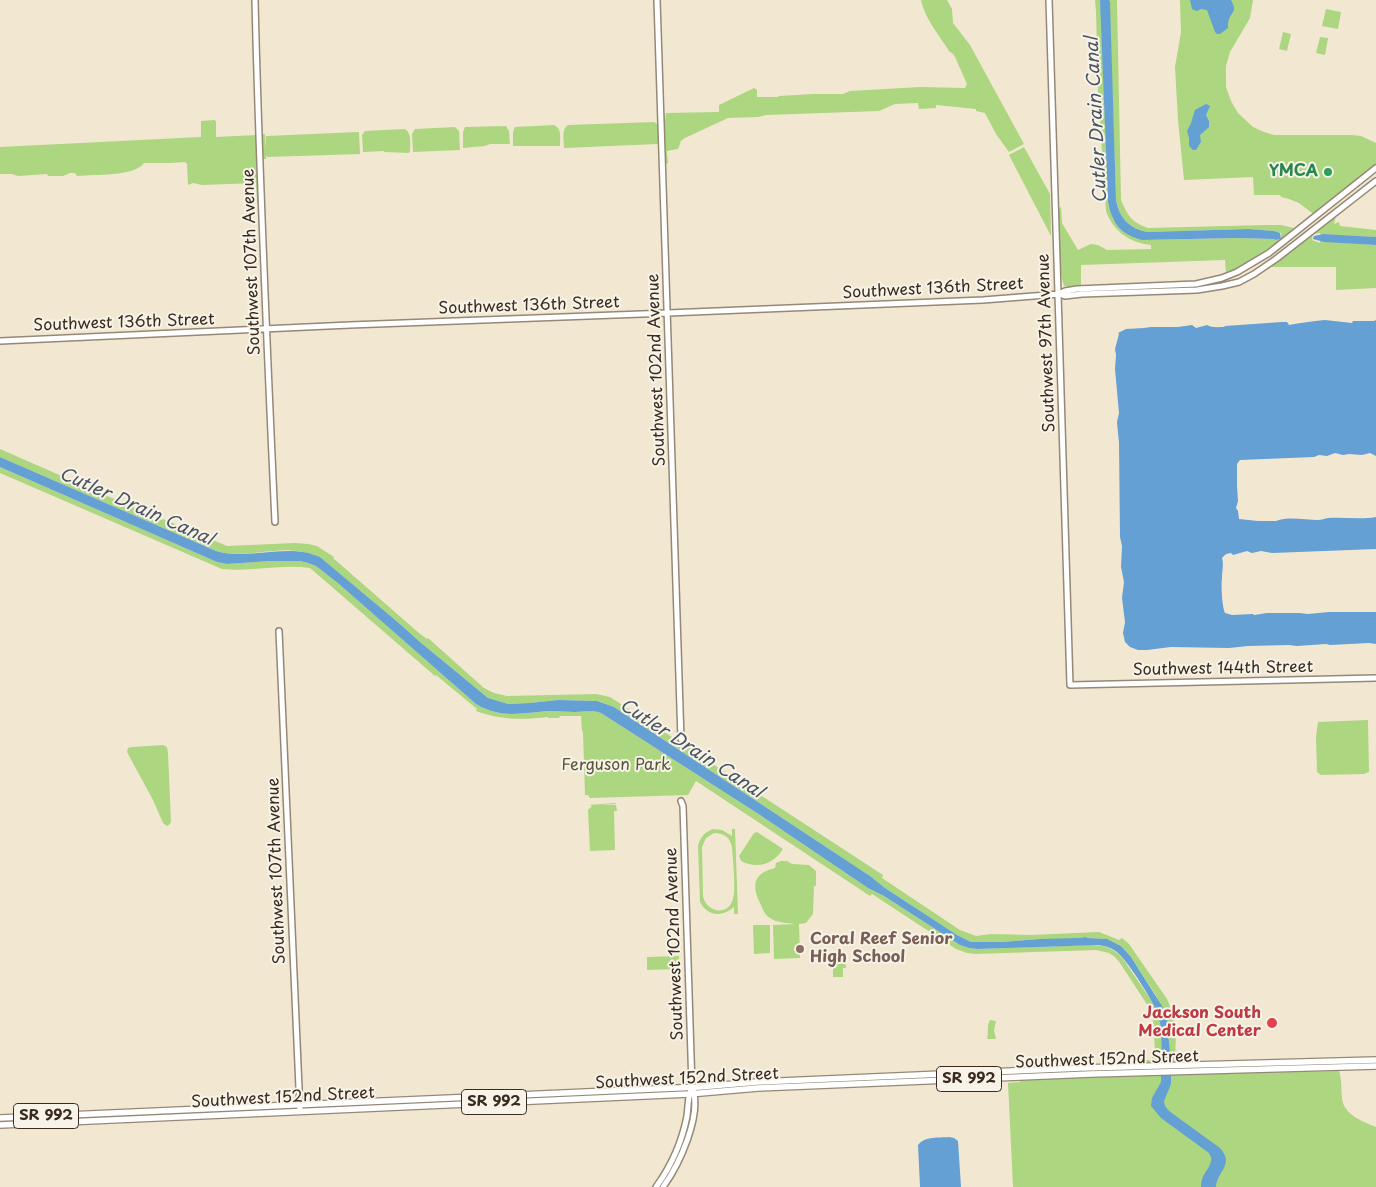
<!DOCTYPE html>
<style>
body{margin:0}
canvas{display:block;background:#f2e7d0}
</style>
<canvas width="1376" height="1187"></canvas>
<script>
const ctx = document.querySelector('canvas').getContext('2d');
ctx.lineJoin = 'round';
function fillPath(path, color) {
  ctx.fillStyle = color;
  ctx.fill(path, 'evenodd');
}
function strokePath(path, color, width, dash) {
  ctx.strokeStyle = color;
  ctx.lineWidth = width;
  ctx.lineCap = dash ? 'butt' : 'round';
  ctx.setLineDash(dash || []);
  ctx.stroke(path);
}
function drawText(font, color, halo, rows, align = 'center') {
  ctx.font = font + ' "Playpen Sans",sans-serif';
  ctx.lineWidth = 4;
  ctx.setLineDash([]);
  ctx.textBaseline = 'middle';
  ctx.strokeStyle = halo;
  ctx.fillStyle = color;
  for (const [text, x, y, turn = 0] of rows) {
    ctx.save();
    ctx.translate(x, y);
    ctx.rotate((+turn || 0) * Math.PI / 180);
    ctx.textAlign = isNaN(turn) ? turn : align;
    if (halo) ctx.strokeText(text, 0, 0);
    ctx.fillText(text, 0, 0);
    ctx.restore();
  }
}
fillPath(new Path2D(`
 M921,0h26l5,9 1,14 17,22 54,99 -15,8 -13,-18 -11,-21 -9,-2v-2l-40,-4v3l-17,1 -1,-6 -23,1 -16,7 -113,4 -8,2 -30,1 -43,20 -4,3 -3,8 -11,2 1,12 -2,1 -1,-5 -2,-45 2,-1 1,8v-8l53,-1v-7l35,-17 3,2v7h21l1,-1 34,-2h30l7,-3 70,-4 45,1 2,-4 -12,-27 -2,-3 -4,-3c-10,-16 -24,-32 -28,-51z
 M1095,0h5l1,7 7,195 5,18 29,20 94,-2 38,1 1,1 6,-1c-17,14 -35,25 -55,34l-1,-13 -144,5v21l-13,1 -4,-1c-8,-24 -5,-51 -6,-75l3,-5 1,17 16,27 13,-6 7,1 9,5 44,-1v-4c-21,-2 -38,-14 -45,-34l-8,-120 -2,-79z
 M1109,0h8v1l4,199c7,16 10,22 27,28l118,-3h15l13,3 -13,11v-6l-7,-2 -26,-2 -101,3c-17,-3 -28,-14 -31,-32z
 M1180,0h73l-3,18 -20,34 -4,14v21l5,14 7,12 15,14 11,5 10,3h77l10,1 15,7v23l-61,47h-3l-13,-10 -10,-4 -8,-2 -1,-2h-26l-1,-18 -69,3 -6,-60 -3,-53 6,-35z
 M1326,9l15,3 -3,17 -16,-3z
 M1283,32l8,2 -4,17 -8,-2z
 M1320,37l8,1 -3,17 -9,-2z
 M215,120l1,2v15l41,-2 2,68 -2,-1 -1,-19 -54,2 -9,-2 -5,2 -1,-21 -2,-2 -15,1h-26c-10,14 -50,11 -67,13l-2,-3h-5l-7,3h-15l-1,-2 -29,2 -6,-2h-12v-27l201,-10v-16z
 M654,122l5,3 2,37 -2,3 -1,-21 -94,4c0,-8 -3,-19 4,-23z
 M554,125c8,3 6,13 6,21h-47v-14l2,-5z
 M506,126l3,5 1,13h-20l-5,2 -22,2v-16l2,-5z
 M455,127l4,4 1,19 -47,2 -1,-18 3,-5z
 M405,129c7,4 5,15 5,22l-1,2 -25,-1v-1l-21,1 -1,-17 3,-4z
 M359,132l1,22 -93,3 -1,-2v4h-4v-25h3l1,16v-14z
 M1024,147l26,47 1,42 -42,-81z
 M1336,216l-2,8 5,-2 1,4 36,4v7l-56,-3v-1l-7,1 -1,6 8,3v-2l56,4v43l-40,2v-23h-65z
 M0,449l162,71 1,-1 64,27 68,-3 13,1 9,2 17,11 -1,1 86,75 8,6 1,-1 56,50 10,5 13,3 89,-2 14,3 65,42 13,2 2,7 9,7 184,120 -1,3 78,52 16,6 15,-2 39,1 69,-3 20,8 3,-2 7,6 38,55 6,14 3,20 -1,29h-5v-1l-5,-47 -10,-20 -24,-37 -10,-11 -14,-7 -19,-1 -2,-1 -6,2h-40l-38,3h-31l-14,-7 -72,-47 -15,-12 -256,-169 -17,-6 -39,-1 -28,3 -22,1 -20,-6 -68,-56 -20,-18 -80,-67c-14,-5 -30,-8 -46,-6 -19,1 -38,6 -58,0l-216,-94z
 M0,467l217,95 10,2 44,-3h29l8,2 8,3 23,18 137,120c27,16 47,8 75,7 8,0 16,1 24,1 9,0 18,-2 26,1l159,102 108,73 16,8 76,49 9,3 8,1 113,-4c14,0 24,3 33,14l30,44 5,10 2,8 2,40 -4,2 -31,1v-3l12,-1 1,-2 1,2h11v-3h2v-3l-2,-2 3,-1 -2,-31 -5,-14 -28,-43 -5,-6 -6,-4 -13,-3 -121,4 -8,-1 -11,-4 -84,-55 -2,2 -174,-115 -8,14 -98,3 -2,-3h-3l-2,-63 -1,-1 -1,-15h-21l-1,2h-11v-1c-25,3 -48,3 -72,-6l1,-2 -41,-34 -1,1 -125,-108c-29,-4 -59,4 -88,1l-222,-96z
 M1368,720l1,52 -5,2 -43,1 -4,-3 -1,-35 2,-15z
 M163,745l4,2 1,6 3,69 -2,3 -2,1 -4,-3 -10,-23 -26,-48 1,-4 4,-1z
 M615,803l1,1 -16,1h16l1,6h-3l1,39 -25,1 -2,-41 4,-4 -3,-1z
 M713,829l9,1 10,6v-7h3l3,85h-4v-7c-12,11 -27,9 -34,-5l-2,-56c2,-9 7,-14 15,-17zM714,833c10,0 17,5 18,15 1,12 4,42 1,51 -5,18 -27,13 -30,-3l-1,-49 4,-9z
 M757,832l26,17c-10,16 -26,20 -42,12l-2,-5 15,-23z
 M781,861h6l5,3 17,1 7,6v15h-2l-1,28 -7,9 -7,1 1,34 -26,1 -1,-34 23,-1c-8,-1 -19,-1 -26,-6 -5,-3 -7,-8 -9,-13 -10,-19 -8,-32 14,-37l1,-5z
 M753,925h17v28l-16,1z
 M679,956v13l-32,1v-13z
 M833,959h12l1,9h-3v9h-10z
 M990,1020l6,1 -2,9 2,9h-9c2,-6 -1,-12 3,-19z
 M1339,1071c3,9 2,17 3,27 1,16 21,24 34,29v60h-363l-5,-104 12,-1v-2l114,-5z`), '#add681');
fillPath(new Path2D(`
 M1100,0h9l1,2 6,198c3,18 14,29 31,32l101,-3 26,2 6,2 1,6 -6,1 -1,-1 -37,-1 -95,2c-22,-6 -30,-17 -34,-38z
 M1190,0h41c6,12 2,10 -2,19 -1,3 -1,6 -1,9l-8,6h-3l-2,-2 -8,-22 -6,-1 -4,2 -5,-2z
 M1206,104l4,2 -4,9 3,6v6l-9,8 1,7 -5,8h-3l-4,-4v-8l-2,-7 4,-8 4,-13z
 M1323,234l53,3v8l-52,-3 -11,-3 1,-3z
 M1325,320l27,3 1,-2h21l2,-1v136l-6,-3 -8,2 -13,-1 -6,1 -8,-2 -8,3 -8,-1 -5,2 -74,3 -3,4v22l1,15 -2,7 2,3 1,8 19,2h18c13,-5 29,-1 42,-1 4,0 8,-2 11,-2 16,-1 32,2 47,-1v32l-104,4 -11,-2 -9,2 -5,-2 -14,4 -2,-2 -5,1 -4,4c2,6 0,13 0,20 -1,7 0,28 3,35l7,2 21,-1 1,1 13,-2h32l9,1 21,-2h47v32l-7,-1 -39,2 -4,-1 -29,2 -8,-1 -41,1 -19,2 -58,-1 -24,3h-9l-8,-3 -5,-5 -2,-9 2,-11 -3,-24 2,-16 -3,-15 1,-21 -2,-9 -1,-94 -2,-21 2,-9 -4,-44 1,-14 -1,-6 4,-15 -1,-1 8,-4 18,-1 7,-1h27l14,-2 4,3 11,-3c4,3 12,2 17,2l1,-1 57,-4h5l2,3c11,-2 23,-4 36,-5z
 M0,457l216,94c35,10 70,-9 104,6l80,67 20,18 68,56 20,6 22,-1 28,-3 39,1 17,6 256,169 15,12 72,47 14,7h31l38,-3 40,-1 6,-1 2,1 19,1 14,7 10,11 31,49 5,15 4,43v20l-7,17 1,5 4,5 51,37c15,17 -3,23 -4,39h-15v-1c1,-14 8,-15 10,-25 1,-4 -1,-5 -2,-8l-48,-35 -10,-12 1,-8 9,-16v-18l1,-3c-1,-14 0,-30 -3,-44 -3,-12 -30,-54 -40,-63 -6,-6 -13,-8 -21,-9l-121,4 -8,-1 -9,-3 -76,-49 -16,-8 -108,-73 -159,-102c-9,-3 -17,-1 -26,-1 -8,0 -16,-1 -24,-1 -28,1 -48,9 -75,-7l-137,-120 -23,-18 -8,-3 -8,-2h-29l-44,3 -10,-2 -217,-95z
 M949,1137l5,1 4,3 3,46h-41l-2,-42c7,-9 21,-7 31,-8z`), '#64a0d4');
const secondary = new Path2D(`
 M255,0c4,174 12,348 20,522
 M657,0l24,739
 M1049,0l21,685 306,-7
 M1059,294l6,-3 12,-2 119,-5 26,-6 15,-6 32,-19 107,-85
 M0,341l350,-16 318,-12 315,-13 76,-6 6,2 17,-2 115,-4 25,-4 17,-4 15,-8 22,-15 100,-78
 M279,631l21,480
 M656,1187c16,-22 26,-45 31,-71 1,-8 1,-16 3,-24
 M663,1187c16,-22 40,-73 29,-100l-9,-281 -2,-5`);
const primary = new Path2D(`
 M0,1118l699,-31 58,-5 324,-14 295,-8
 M0,1125l689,-31 69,-6 333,-14 285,-8`);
strokePath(secondary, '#968877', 8);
strokePath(primary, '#968877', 8);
strokePath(secondary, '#fff', 5);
strokePath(primary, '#fff', 5.5);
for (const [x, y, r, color] of [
 [1328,172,5,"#2e9e5b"],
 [800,949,5,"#8d6e63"],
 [1272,1023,6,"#e0444e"]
]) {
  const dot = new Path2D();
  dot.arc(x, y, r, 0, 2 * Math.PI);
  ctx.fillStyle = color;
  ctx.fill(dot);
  strokePath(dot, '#f7f3e8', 2);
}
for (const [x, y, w] of [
 [969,1079,65],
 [494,1102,65],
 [46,1116,65]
]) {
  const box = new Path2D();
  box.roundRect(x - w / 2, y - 12.5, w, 25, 4);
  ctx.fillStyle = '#f7f3e8';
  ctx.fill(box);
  strokePath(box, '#3b2a1e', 1);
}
drawText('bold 15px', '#3b2a1e', null, [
 ["SR 992",969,1079],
 ["SR 992",494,1102],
 ["SR 992",46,1116]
]);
drawText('bold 16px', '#27864d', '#f7f3e8', [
 ["YMCA",1318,172]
], 'right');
drawText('16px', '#3b2a1e', '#f7f3e8', [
 ["Southwest 107th Avenue",252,262,-92],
 ["Southwest 136th Street",933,289,-3],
 ["Southwest 136th Street",529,306,-2],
 ["Southwest 136th Street",124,323,-2],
 ["Southwest 97th Avenue",1047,343,-92],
 ["Southwest 102nd Avenue",657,370,-92],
 ["Southwest 144th Street",1223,669,-1],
 ["Southwest 107th Avenue",277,871,-92],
 ["Southwest 102nd Avenue",675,944,-92],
 ["Southwest 152nd Street",1107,1060,-2],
 ["Southwest 152nd Street",687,1079,-3],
 ["Southwest 152nd Street",283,1098,-3]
]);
drawText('16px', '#585537', '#f7f3e8', [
 ["Ferguson Park",616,766]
]);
drawText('bold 16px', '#785e54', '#f7f3e8', [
 ["Coral Reef Senior",810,940],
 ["High School",810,958]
], 'left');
drawText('bold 16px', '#be3a42', '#f7f3e8', [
 ["Jackson South",1261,1014],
 ["Medical Center",1261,1032]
], 'right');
drawText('italic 18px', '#49535e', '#f7f3e8', [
 ["Cutler Drain Canal",1097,120,-93],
 ["Cutler Drain Canal",136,507,24],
 ["Cutler Drain Canal",691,749,33]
]);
</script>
